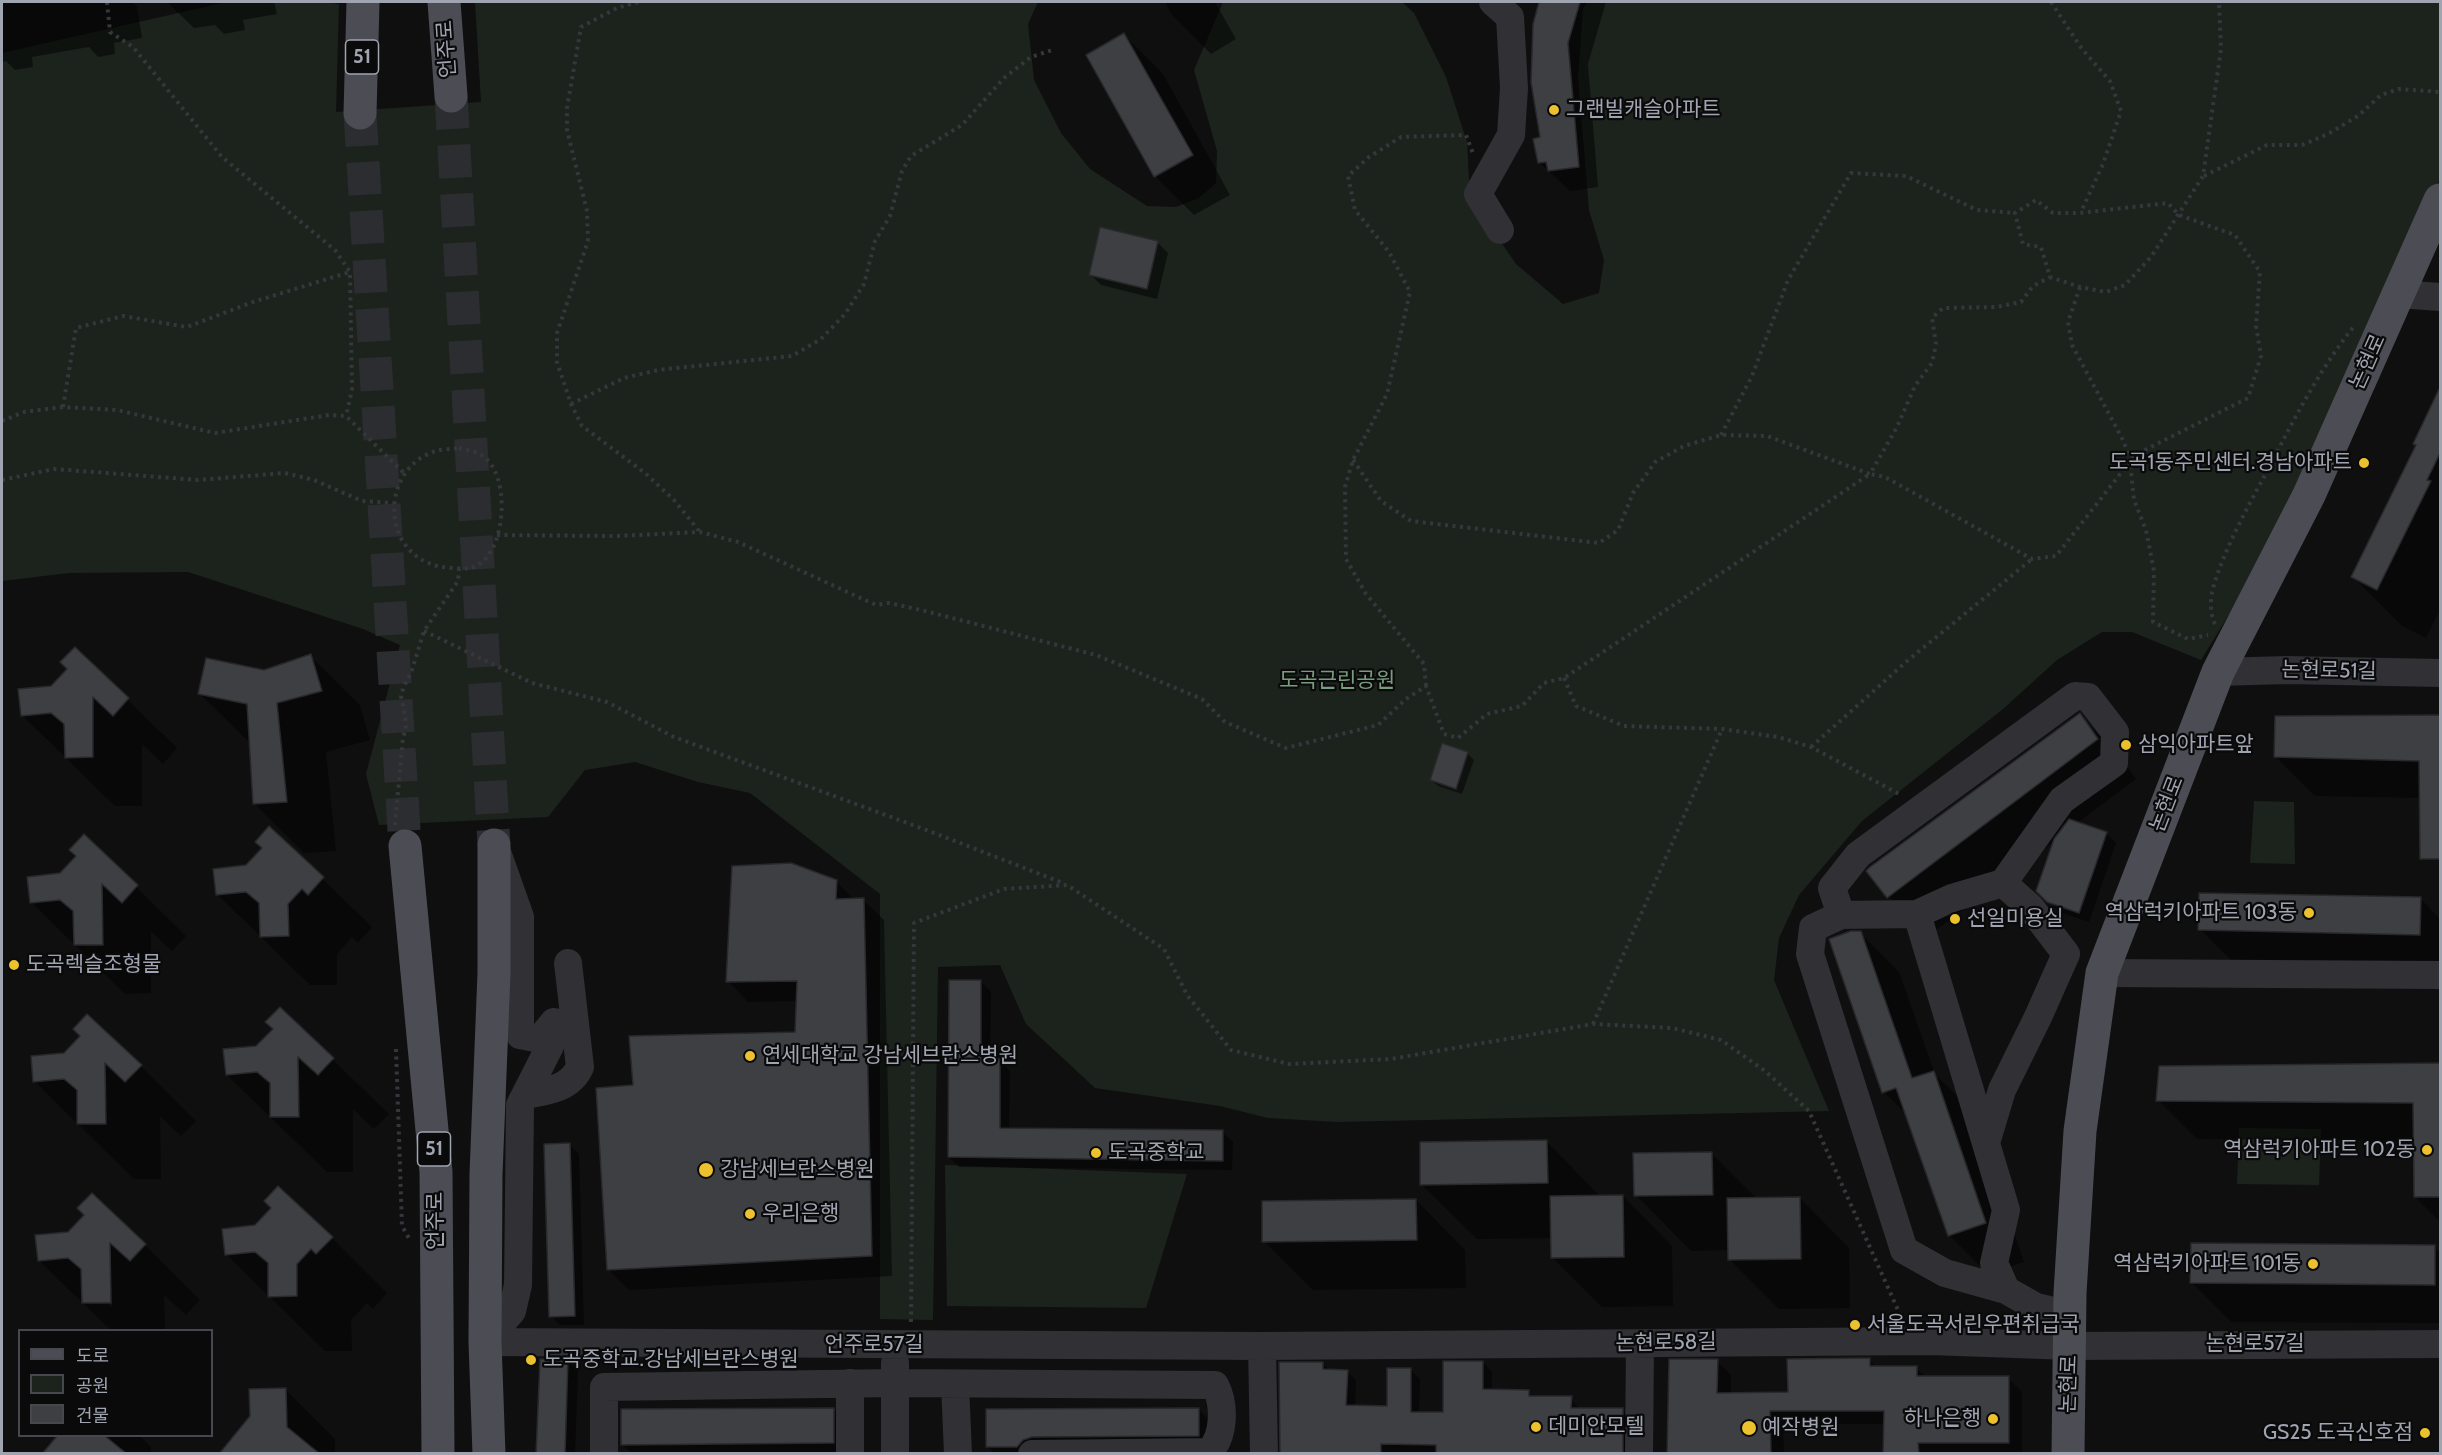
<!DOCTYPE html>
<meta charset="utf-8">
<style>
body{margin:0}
#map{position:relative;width:2442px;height:1455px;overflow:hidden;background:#0f0f10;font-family:Cabin,"Noto Sans KR",sans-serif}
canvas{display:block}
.frame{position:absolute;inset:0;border:3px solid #a0a4b1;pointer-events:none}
.legend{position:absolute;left:18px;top:1329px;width:195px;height:108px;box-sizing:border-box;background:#0a0a0b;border:2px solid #46484d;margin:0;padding:8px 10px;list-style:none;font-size:18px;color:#a0a4b1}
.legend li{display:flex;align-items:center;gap:12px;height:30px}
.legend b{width:30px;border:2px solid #46484d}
</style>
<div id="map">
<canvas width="2442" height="1455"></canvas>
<div class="frame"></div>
<ul class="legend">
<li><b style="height:8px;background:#4c4d54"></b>도로</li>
<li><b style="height:16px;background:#1c231d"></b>공원</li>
<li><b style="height:16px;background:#3e3f43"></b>건물</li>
</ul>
</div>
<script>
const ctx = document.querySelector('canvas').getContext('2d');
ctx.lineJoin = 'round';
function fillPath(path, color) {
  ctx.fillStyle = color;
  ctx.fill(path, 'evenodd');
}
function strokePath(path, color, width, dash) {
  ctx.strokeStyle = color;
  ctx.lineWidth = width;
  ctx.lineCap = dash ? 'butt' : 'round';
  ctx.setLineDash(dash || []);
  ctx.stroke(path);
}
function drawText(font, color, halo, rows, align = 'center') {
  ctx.font = font + ' Cabin,"Noto Sans KR",sans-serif';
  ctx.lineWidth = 4.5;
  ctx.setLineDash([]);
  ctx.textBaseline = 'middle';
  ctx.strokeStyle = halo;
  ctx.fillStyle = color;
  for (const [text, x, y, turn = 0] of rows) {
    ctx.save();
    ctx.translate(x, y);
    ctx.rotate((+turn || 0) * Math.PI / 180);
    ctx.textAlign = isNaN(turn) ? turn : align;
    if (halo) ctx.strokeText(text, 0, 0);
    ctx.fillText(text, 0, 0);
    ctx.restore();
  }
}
fillPath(new Path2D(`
 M227,2h97l15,2 -3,108 145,-10 -6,-100h563l-10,22 6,56 27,53 29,36 57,37 29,1 23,-9 17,-15 1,-32 -23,-81 29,-68h179l12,11 32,64 21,65 3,55 46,67 47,40 36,-11 5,-33 -15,-50 -11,-132 5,-69 4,-7h853v176l-21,57 -154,315 -32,58 -32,52 -69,-28h-30l-45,28 -54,49 -141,112 -63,74 -20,43 -5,42 55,131 -492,11 -69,-4 -48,-12 -125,-18 -69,-64 -26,-59 -62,2 -5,353 -53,-1v-425l-130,-101 -52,-11 -63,-20 -50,8 -37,47 -169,8 -13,-51 34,-129 -37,-16 -175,-57 -119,1 -67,8v-528z
 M2254,801l40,1 1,62 -45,-1z
 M2239,1128l82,1 -2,56 -82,-1z
 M945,1165l242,9 -41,134 -199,-2z`), '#1c231d');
fillPath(new Path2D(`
 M2,2h130l5,5 5,31 -28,5 1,11 -17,3 -9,-10 -57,10 1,10 -18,3 -9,-9 -4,1z
 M167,2h107l3,12 -34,6 2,10 -21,4 -9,-9 -21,3z
 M1165,2h50l21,37 -25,15 -39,-39z
 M1540,2h66l-18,62 10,123 -28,4 -30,-28 2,-25 -8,-114z
 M1124,35l39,39 67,121 -36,20 -39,-39z
 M1101,229l57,14 10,10 -11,46 -56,-14 -10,-10z
 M2440,391v219l-14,28 -24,-12 -49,-49 64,-131 -2,-3z
 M75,649l102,99 -14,16 -21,-20v62h-27l-93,-91 47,-46z
 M310,656l50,49 10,35 -44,12 10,99 -32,2 -50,-50 -3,-59 -51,-50z
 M2079,715l39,39 18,25 -59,44 29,10 10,10 -27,79 -30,-10 -21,-22 18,-50 -128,96 -39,-39 -21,-26z
 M2440,716v128l-19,-19v-27l-106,-2 -39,-39 1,-39z
 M1467,753l7,7 -12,34 -24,-8 -7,-6z
 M270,828l102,99 -14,16 -6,-6 -15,17v31h-27l-93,-91 47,-46z
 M84,836l102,100 -14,15 -21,-20v62l-26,1 -94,-92 47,-45z
 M836,881l18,19h9l21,20 8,356 -263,14 -20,-20 26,-183 162,-54 1,-32 -50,1 -20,-21z
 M2420,898l20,21v54l-201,-5 -39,-39z
 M1860,933l39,39 36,102 37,37 52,151 -36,12 -39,-39 -41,-119 -24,-24z
 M981,981l10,11 -1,69h10l10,10 -1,58 213,3 11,10 -1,28 -273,-3 -10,-10z
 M280,1009l109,105 -15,15 -21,-20v63h-26l-100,-97 47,-46z
 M82,1036l59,30 55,55 -15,15 -21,-20 1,63h-27l-99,-97z
 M2440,1065v157l-25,-25v-56l-218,-2 -39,-39 2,-33z
 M1547,1142l54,55 22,-1 49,50 1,60 -71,1 -50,-50v-19l-75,1 -56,-55z
 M569,1145l10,9 5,171h-24l-9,-9z
 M1712,1154l45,45 43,-1 49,50 1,60 -71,1 -50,-50v-9l-38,1 -55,-56z
 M1416,1200l49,50 1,38 -153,2 -49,-49z
 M273,1208l59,30 55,55 -14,16 -6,-6 -16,17 1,31h-27l-99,-97z
 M37,1236l108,9 55,55 -14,15 -22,-20 1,35h-54l-72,-69zM109,1288h3v18h-3z
 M2434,1247l6,6v70l-209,-1 -39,-39z
 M567,1360l11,11 -3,83h-37z
 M1869,1360l8,7 39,1 10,9 82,1 14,14v62h-138l1,-30h-102l1,30h-115l48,-93 14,14v19l58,-1z
 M1483,1362l9,10v18l36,1 6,7h37l9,12h42l9,9 1,35h-350l41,-90 7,7h17l9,10 -1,26h33l22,-38 10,10 -1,35h26z
 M286,1390l49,49v15h-110z
 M833,1409l20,21v24h-221l-10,-10z
 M1198,1409l21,21v24h-224l-7,-8 -1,-36z
 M58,1436h82l11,11v7h-107z`), '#0007');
const building = new Path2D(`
 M1539,2h41l-12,41 11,124 -31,4 -2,-9 -8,1 -5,-24 7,-2 -9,-55 2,-58z
 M1124,33l69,122 -39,22 -68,-122z
 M1100,227l58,14 -11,48 -58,-14z
 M2440,387v66l-13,27 4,1 -54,109 -26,-13 65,-132 -3,-1z
 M75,647l54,51 -16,18 -20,-19v60l-28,1 -1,-34 -13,-11 -30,3 -3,-27 33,-3 16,-17 -7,-7z
 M311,654l11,37 -45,12 10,99 -34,2 -6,-100 -49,-10 8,-36 58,12z
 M2080,713l18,26 -211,159 -21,-27 4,-4z
 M2440,715v144h-20l-1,-98 -145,-4 1,-41z
 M1442,743l26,9 -12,37 -26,-9z
 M2069,819l38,13 -28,81 -32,-11 -11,-11 18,-52z
 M269,826l55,51 -16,18 -6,-6 -14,15 1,32 -29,1 -1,-34 -13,-11 -30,3 -3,-26 33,-4 16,-17 -7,-6z
 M84,834l54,51 -16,18 -20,-19 1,61h-29l-1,-34 -13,-11 -30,3 -3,-26 33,-4 16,-17 -7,-6z
 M791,863l46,17 -1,19 28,-1 8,358 -265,14 -11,-182 37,-3 -4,-49 166,-4 2,-51 -71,1 6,-116z
 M2199,893l222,4 -1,38 -222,-5z
 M1851,931h10l51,147 22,-7 52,152 -38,13 -52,-148 -14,5 -53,-154z
 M949,980h32v79h19v69l223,2v31l-275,-4z
 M280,1007l54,51 -16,17 -20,-18 1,60h-29v-34l-13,-11 -31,3 -3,-26 33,-3 17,-17 -8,-7z
 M87,1014l55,51 -17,17 -20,-19 1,61h-29v-34l-13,-11 -31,3 -2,-26 33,-3 16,-17 -7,-7z
 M2440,1063v134h-26l-1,-94 -257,-2 3,-35z
 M1547,1140l1,43 -128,2v-43z
 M570,1143l5,173 -26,1 -5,-173z
 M1712,1152l1,43 -79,1 -1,-43z
 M278,1186l55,51 -17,17 -5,-5 -14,15v32l-29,1v-34l-13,-11 -30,3 -3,-26 33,-4 16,-17 -7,-7z
 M92,1193l54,51 -16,17 -20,-18 1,60h-29l-1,-34 -13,-11 -30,3 -3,-26 33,-3 16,-17 -7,-7z
 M1623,1195l1,62 -73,1 -1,-62z
 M1800,1197l1,62 -73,1 -1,-62z
 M1416,1199l1,41 -155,2v-41z
 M2191,1243l244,2v40l-245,-2z
 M1870,1358v8h47v10h92v67h-91l1,11h-36l1,-43h-114l1,43h-104l2,-95h49l-1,34 71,-1 -1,-33z
 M540,1359h28l-3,95h-29z
 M1443,1361h40v28l46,1v6h43l-1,12h52v46h-187v-9l-55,-1v10h-101l-1,-92h44v7l25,1 -2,35 41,1v-38h24v44h32z
 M286,1388l1,39 33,27h-101l31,-38 -1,-27z
 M834,1408v35l-213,2v-36z
 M1199,1408v28l-167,1 -9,3 -6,7h-31v-38z
 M57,1436h48l22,18h-85z`);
fillPath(building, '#3e3f43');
strokePath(building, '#29292c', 1.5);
strokePath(new Path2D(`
 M451,96l43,749
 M360,113l45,733`), '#2c2d30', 33, [33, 16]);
strokePath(new Path2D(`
 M107,2l3,30 23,15 89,110 113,93 15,22 2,118 -6,26
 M638,2l-21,6 -36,19 -14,81v22l20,81 1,30 -31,92v29l14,42 11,22 63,47 29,27 26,32
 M2051,2l31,47 28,32 11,30 -18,53 -22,48
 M2204,176l63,-31h35l26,-11 30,-18 23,-21 18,-6 41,3
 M2080,287l-12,35 4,23 52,97 6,20 4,38 12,30 8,41 -1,51 35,17 20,-4
 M571,404l53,-26 34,-8 134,-14 29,-17 24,-25 19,-30 11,-43 15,-25 12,-45 9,-15 51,-31 42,-47 27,-21 21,-7
 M63,407l13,-79 47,-12 64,11 66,-25 97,-30
 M2,421l22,-9 39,-5 54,3 98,23 114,-18 17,1 59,58
 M1721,435l31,-59 36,-96 63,-107 55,3 71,34 38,3
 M459,448c6,2 16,3 22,7 30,17 26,93 -3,110 -10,6 -25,3 -36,2 -17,-3 -31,-12 -40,-27 -18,-33 -4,-78 34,-89 7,-2 15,-2 23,-3z
 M1353,460l28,41 30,20 188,22 19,-13 15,-37 22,-31 29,-16 37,-11 46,1 103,38 27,-47 18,-41 17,-23 4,-19 -4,-26 11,-10 54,-1 24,-5 12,-16 17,-9
 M2,480l52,-11 144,11 87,-7 29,7 48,21 31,2
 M497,535l119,1 84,-4 38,10 138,63 13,-2 36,8 171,44 106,44 23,23 61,26 92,-23 28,-26 20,-13 18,48 14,4 29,-24 35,-8 22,-23 20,-5 306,-204 15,3 147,82 24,-3 79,-101 113,-57 13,-42 -5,-30 4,-54 -25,-37 -56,-20 -11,-12 -88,10h-27l-17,-13 -21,13 8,31 18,3 9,30 30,10 26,5 19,-7 26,-28 52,-81 18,-127 -2,-47
 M2215,624c-5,-10 -5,-24 -2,-36 11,-38 33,-78 52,-113 27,-52 53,-104 90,-150
 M424,631l108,52 75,19 67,35 255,94 134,52
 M1564,678l12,28 48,20 98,3 56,8 33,10 90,48
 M1426,686l-2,-22 -58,-70 -20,-35 -1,-72 8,-27 34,-66 23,-102 -21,-40 -34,-42 -7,-34 21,-19 32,-20 65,-2 8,21
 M1811,747l96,-86 125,-102
 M395,825l8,-88 3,-8 -1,-13 -4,-20 3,-10 7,-13 13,-42 34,-50 1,-12
 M1593,1024l129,-295
 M396,1049l6,177 8,14
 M911,1322l3,-399 90,-34 63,-4 97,64 23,46 44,55 58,14 102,-5 202,-35 79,4 49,12 44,31 44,40 93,208`), '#36373c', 4, [3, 4.5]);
strokePath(new Path2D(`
 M1493,2l17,15 4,71 -3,47 -33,59 22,36
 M2398,294l42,3
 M2218,672l68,-2 154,3
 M498,855l22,62v118l20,4 14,-17
 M1917,914l35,-16 51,-15 28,25 35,46 -28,63 -36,73 -16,53
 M1841,915l-9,-27 26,-33 217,-159 13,1 27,35 -1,31 -52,37 -59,83
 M2102,973l338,2
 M525,1095c22,-4 45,-6 55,-28l-12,-104
 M2006,1290l-61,-17 -41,-23 -94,-296 3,-26 28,-13 76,-1 89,296 -12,53 12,27 30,17 34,8
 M485,1342l777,4 668,-5 141,5 369,-2
 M485,1342l27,-31 6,-26 2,-180 30,-59 4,-24
 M1262,1346l2,108
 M895,1363v91
 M850,1383v71
 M955,1384l3,70
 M604,1454v-67l291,-4 320,2c10,19 10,51 -6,67l-177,2
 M1639,1454l1,-110`), '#303035', 28);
strokePath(new Path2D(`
 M444,2l7,94
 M360,113l3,-111
 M405,846l31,326 2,282
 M489,1454l-4,-112 1,-168 8,-201v-128
 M2068,1454l2,-161 10,-162 22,-158 116,-301 91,-177 131,-295`), '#4c4d54', 33);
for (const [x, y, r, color] of [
 [1554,110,6,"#ebc12d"],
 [2364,463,6,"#ebc12d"],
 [2126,745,6,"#ebc12d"],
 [2309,913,6,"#ebc12d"],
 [1955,919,6,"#ebc12d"],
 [14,965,6,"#ebc12d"],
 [750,1056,6,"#ebc12d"],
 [2427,1150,6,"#ebc12d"],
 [1096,1153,6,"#ebc12d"],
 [706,1170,8,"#ebc12d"],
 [750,1214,6,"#ebc12d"],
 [2313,1264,6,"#ebc12d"],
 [1855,1325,6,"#ebc12d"],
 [531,1360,6,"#ebc12d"],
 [1993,1419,6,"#ebc12d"],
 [1536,1427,6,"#ebc12d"],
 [1749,1428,8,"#ebc12d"],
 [2425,1433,6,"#ebc12d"]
]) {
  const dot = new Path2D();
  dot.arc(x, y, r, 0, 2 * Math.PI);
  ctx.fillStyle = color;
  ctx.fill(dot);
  strokePath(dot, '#0a0a0b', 2);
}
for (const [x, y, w] of [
 [362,57,33],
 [434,1149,33]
]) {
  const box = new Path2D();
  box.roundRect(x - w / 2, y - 17, w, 34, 4.5);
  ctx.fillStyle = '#0a0a0b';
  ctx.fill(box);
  strokePath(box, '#a0a4b1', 1.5);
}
drawText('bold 20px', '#a0a4b1', null, [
 ["51",362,57],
 ["51",434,1149]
]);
drawText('21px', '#a0a4b1', '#0a0a0b', [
 ["언주로",447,49,-94],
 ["논현로",2368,362,-66],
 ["논현로51길",2329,671,1],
 ["논현로",2167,804,-69],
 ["언주로",436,1221,-90],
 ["논현로58길",1666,1343,-1],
 ["논현로57길",2255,1344],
 ["언주로57길",874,1345],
 ["논현로",2069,1384,-88]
]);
drawText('21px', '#a0a4b1', '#0a0a0b', [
 ["그랜빌캐슬아파트",1566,110],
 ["도곡1동주민센터.경남아파트",2352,463,"right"],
 ["삼익아파트앞",2138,745],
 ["역삼럭키아파트 103동",2297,913,"right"],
 ["선일미용실",1967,919],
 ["도곡렉슬조형물",26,965],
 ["연세대학교 강남세브란스병원",762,1056],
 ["역삼럭키아파트 102동",2415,1150,"right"],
 ["도곡중학교",1108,1153],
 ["강남세브란스병원",720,1170],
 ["우리은행",762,1214],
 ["역삼럭키아파트 101동",2301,1264,"right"],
 ["서울도곡서린우편취급국",1867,1325],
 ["도곡중학교.강남세브란스병원",543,1360],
 ["하나은행",1981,1419,"right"],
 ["데미안모텔",1548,1427],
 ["예작병원",1762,1428],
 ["GS25 도곡신호점",2413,1433,"right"]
], 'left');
drawText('21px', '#789c7e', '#0a0a0b', [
 ["도곡근린공원",1337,681]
]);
</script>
